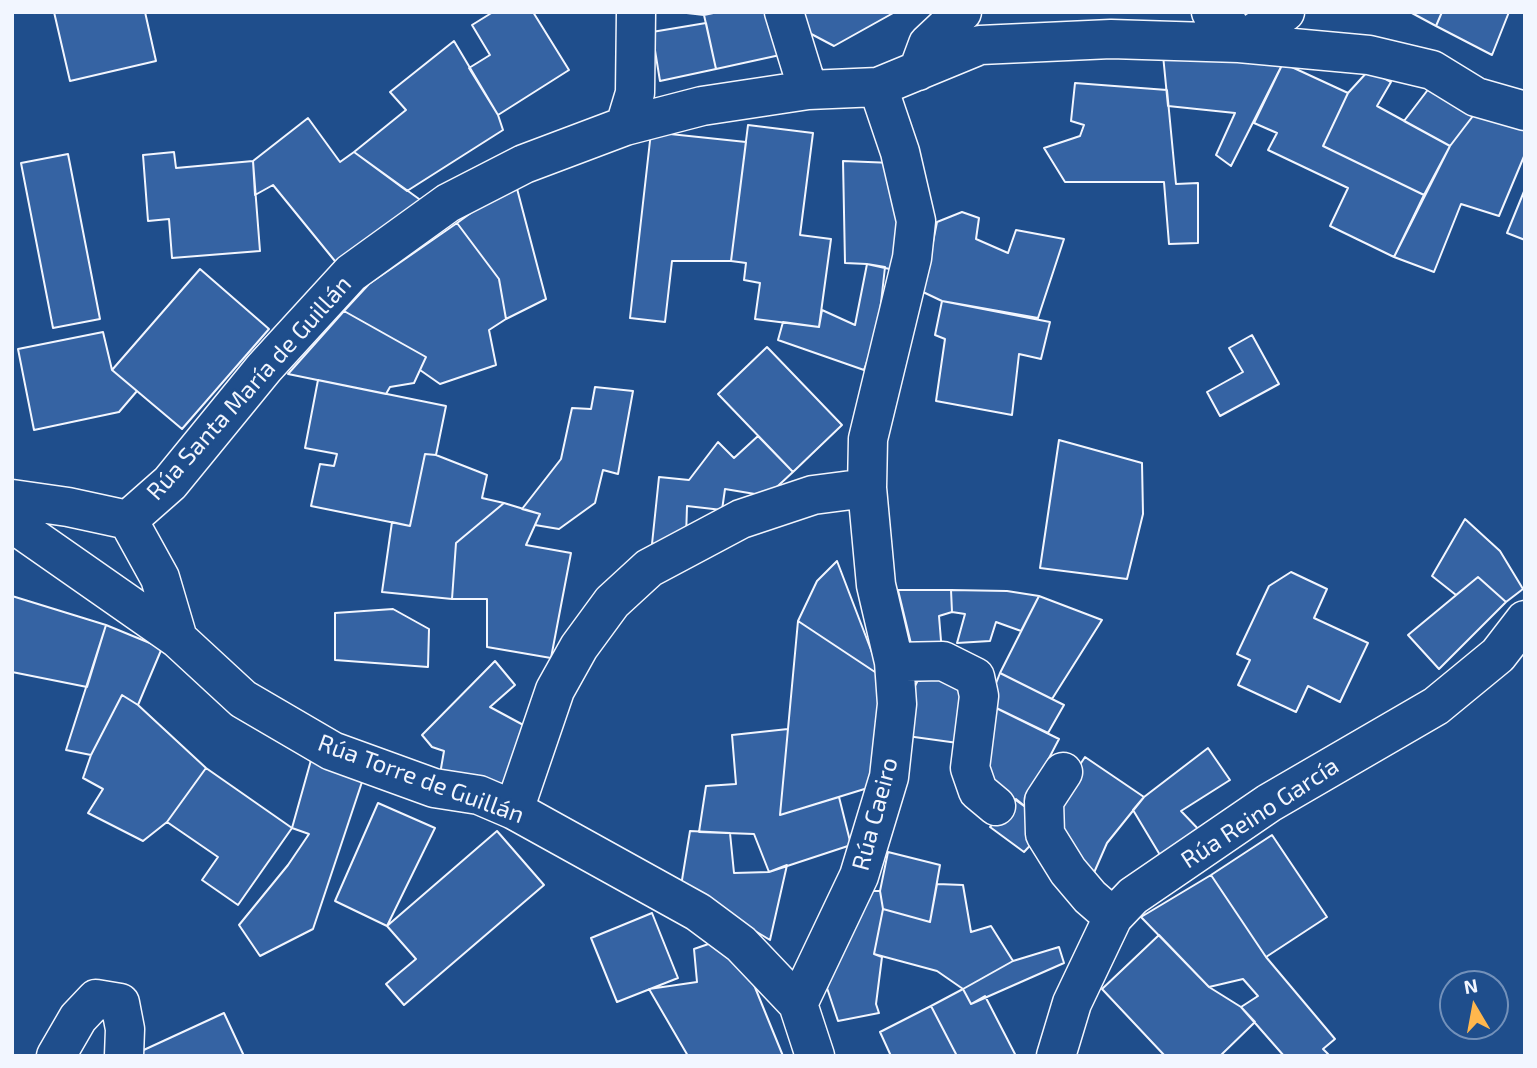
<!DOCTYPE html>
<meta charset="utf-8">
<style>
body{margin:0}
#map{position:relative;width:1537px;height:1068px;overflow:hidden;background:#1f4e8c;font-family:"Exo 2",sans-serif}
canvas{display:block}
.frame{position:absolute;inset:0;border:14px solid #f2f6ff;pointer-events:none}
.north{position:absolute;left:1439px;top:970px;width:70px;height:70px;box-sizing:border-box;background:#1f4e8c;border:2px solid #7391ba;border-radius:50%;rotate:350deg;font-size:19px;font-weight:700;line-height:28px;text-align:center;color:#f2f6ff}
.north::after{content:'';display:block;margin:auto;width:24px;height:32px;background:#ffb74d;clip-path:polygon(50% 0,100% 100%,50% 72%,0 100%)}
</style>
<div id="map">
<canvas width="1537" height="1068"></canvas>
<div class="frame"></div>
<div class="north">N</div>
</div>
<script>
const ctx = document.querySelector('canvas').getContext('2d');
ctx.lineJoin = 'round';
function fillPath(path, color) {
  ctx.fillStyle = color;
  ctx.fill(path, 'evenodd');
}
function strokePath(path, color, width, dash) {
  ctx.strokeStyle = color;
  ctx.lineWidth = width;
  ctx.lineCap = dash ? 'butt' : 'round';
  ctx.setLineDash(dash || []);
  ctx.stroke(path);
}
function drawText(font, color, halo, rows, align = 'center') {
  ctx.font = font + ' "Exo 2",sans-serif';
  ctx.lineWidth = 5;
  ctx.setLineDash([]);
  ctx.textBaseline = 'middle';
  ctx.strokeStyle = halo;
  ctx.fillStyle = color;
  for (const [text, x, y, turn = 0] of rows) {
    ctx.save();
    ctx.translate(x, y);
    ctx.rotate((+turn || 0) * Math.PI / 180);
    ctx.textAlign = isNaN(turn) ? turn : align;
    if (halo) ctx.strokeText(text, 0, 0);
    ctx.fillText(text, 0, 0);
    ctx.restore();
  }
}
const building = new Path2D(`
 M54,12h91l11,49 -86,20z
 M493,12h40l36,58 -71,45 -29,-47 21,-13 -18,-30z
 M678,12h40l-14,3z
 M718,12h52l10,43 -64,14 -12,-54z
 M796,12h99l-61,34 -36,-19z
 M1410,12h32l-6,14z
 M1442,12h67l-17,43 -56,-29z
 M706,23l10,46 -56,12 -8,-49z
 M454,41l44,74 5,15 -96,61 -53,-39 52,-42 -16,-18z
 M1163,55l120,8 -52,103 -15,-11 19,-42 -67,-7z
 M1283,63l65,30 -25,53 101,49 -30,62 -64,-31 18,-38 -80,-38 9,-17 -23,-10z
 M1369,70l22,12 -14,24 73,40 -26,49 -101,-49 25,-53z
 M1075,83l92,7 9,94 22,-1v60l-29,1 -5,-62h-99l-21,-34 36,-12 4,-11 -13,-4z
 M1430,87l46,25 -26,34 -46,-25z
 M1476,112l49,14v28l-26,62 -38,-12 -27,68 -40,-15 56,-111z
 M308,118l32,44 14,-10 72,52 -87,62 -66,-81 -18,10 -2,-34z
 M748,125l65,8 -13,102 31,4 -12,88 -64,-8 5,-36 -16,-3 2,-17 -15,-2z
 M651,132l95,10 -15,119h-59l-7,61 -35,-4z
 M174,152l2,16 77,-7 7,90 -88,7 -3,-39 -21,2 -5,-66z
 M68,154l32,165 -47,9 -32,-165z
 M843,161l50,2 6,34 -5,73 -27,-6 -22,-1z
 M515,181l31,118 -40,20 -7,-40 -42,-56z
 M1525,189v51l-18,-7z
 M962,212l17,6 -3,21 32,14 8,-23 48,9 -26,79 -96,-17 -19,-9 14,-70z
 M457,223l42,56 7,40 -17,11 7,35 -56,19 -20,-14 6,-13 -82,-46 25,-27z
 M867,264l18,3 -7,63 -14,40 -86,-30 5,-18 36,5 3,-17 33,15z
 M200,269l69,60 -87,100 -70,-59z
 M942,301l108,21 -9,37 -22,-5 -7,61 -76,-14 9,-62 -10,-4z
 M344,311l82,46 -12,26 -24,4 -4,7 -98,-20z
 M103,332l9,38 25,21 -18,21 -85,18 -16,-81z
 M1252,335l27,49 -59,32 -13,-24 36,-20 -14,-24z
 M767,347l75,78 -49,47 -75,-78z
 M318,380l128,26 -10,49 -11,-1 -15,72 -99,-20 9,-42 14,2 3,-12 -32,-6z
 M595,387l38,4 -15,83 -15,-4 -8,33 -36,26 -24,-4 5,-11 -18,-5 39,-50 11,-51 19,1z
 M758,436l35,36 -26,24 -42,-7 -3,21 -35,-4 -1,32 -34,6 7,-67 30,3 29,-38 16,16z
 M1059,440l83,23 1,51 -16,65 -87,-11z
 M425,454l11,1 51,20 -5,23 22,5 -48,40 -4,56 -70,-7 10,-70 18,4z
 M504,503l36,11 -14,31 45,8 -20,105 -64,-11v-48h-35l4,-56z
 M1465,519l35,32 23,38 -17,13 -28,-25 -22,18 -24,-19z
 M837,561l44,115 -83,-55 19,-40z
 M1291,572l36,17 -13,29 54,25 -28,59 -32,-16 -12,26 -58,-27 12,-25 -13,-6 32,-68z
 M1478,577l28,25 -67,67 -31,-34z
 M898,590h53l1,22 -13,4 3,37 -29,-1z
 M951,590l56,1 32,5 -18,35 -25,-9 -6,19 -33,2 8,-29 -13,-2z
 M12,596l94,29 -19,62 -75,-15z
 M1039,596l63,24 -50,79 -52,-26z
 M393,609l36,20 -1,38 -93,-7v-47z
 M798,621l83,55 -10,111 -91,28z
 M106,625l56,23 -24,57 -16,-10 -31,60 -25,-5z
 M495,661l20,24 -25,22 37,20 -22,63 -65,-16 4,-23 -12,-4 -10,-12z
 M922,672l46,12 -3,60 -58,-8 5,-44z
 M1000,673l64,32 -16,28 -60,-29z
 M122,695l16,10 68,63 -39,54 -24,19 -55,-28 15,-24 -20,-11 8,-23z
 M988,704l71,35 -35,67 -46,-33z
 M788,729l-8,86 59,-18 12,48 -82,27 -15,-38 -55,-2 7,-46 30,-2 -4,-49z
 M1208,748l22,32 -49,31 21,22 -39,27 -30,-50 11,-13z
 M313,753l52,20 -52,156 -53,27 -21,-31 49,-60 21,-31 -17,-6z
 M1085,757l59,40 -37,46 -14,32 -41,-61 3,-12z
 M206,768l86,60 -54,77 -36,-25 16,-23 -51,-35z
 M1016,799l17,14 6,23 -15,16 -34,-25z
 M378,803l57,25 -48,98 -52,-25z
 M497,831l47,54 -140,120 -18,-21 30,-25 -29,-33z
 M690,831l40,2 4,40 35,-1 18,-7 -17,75 -89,-54z
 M1272,835l55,82 -61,40 -55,-82z
 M888,852l52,13 -10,57 -47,-13 -3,-18z
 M1211,875l55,82 69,82 -12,10 7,7h-46l-43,-49 17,-11 -15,-17 -34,8 -68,-70z
 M937,884l26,1 8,47 20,-6 22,35 -50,28 -26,-18 -63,-17 9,-45 47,13z
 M862,891h18l3,18 -9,45 8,3 -6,47 3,9 -41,8 -11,-33z
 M652,913l26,65 -61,24 -26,-64z
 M1159,935l50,52 32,20 14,15 -35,34h-55l-63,-67z
 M720,940l32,40 31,76h-95l-39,-67 48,-7 -3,-33z
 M1059,947l5,16 -93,41 -8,-15 50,-28z
 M963,989l8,15 14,-8 31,60h-59l-26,-50z
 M931,1006l26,50h-66l-11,-24z
 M224,1013l20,43h-108l-1,-2z`);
fillPath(building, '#3563a3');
strokePath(building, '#f2f6ff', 2);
const minor = new Path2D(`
 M784,12l24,78
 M1239,43l130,12 63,15 44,27 49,14
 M1239,43l46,-31
 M918,71l10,-27 34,-32
 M625,126l10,-33 1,-81
 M12,499l56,8 60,13
 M128,520l42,-37 94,-115 87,-95 97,-70 76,-39 101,-38 77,-20 106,-16 70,-3 102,-42 131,-6 128,4 -11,-19 -17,-12
 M128,520l32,58 18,61 65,60 89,52 102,37 45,7 35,15 184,102 43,32 57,60 17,52
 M12,523l166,116
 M894,662l49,-1 32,16 4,19 -9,72 8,23 18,15
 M1063,772l-19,29 1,33 23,37 22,26 23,20
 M514,810l41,-120 24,-43 33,-45 37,-34 92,-49 72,-24 54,-7
 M798,1004l61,-128 30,-99 8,-73 -3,-42 -18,-77 -9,-97 1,-49 44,-181 4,-37 -16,-69 -22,-65
 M56,1056l22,-38 18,-19 24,4 5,26 -1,27
 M1056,1056l16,-53 41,-86 20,-21 136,-93 167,-97 62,-51 27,-35`);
strokePath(minor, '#f2f6ff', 41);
strokePath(minor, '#1f4e8c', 38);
drawText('24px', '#f2f6ff', '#1f4e8c', [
 ["Rúa Santa María de Guillán",249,388,-48],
 ["Rúa Torre de Guillán",421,779,20],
 ["Rúa Reino García",1260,813,-33],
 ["Rúa Caeiro",875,814,-75]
]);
</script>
